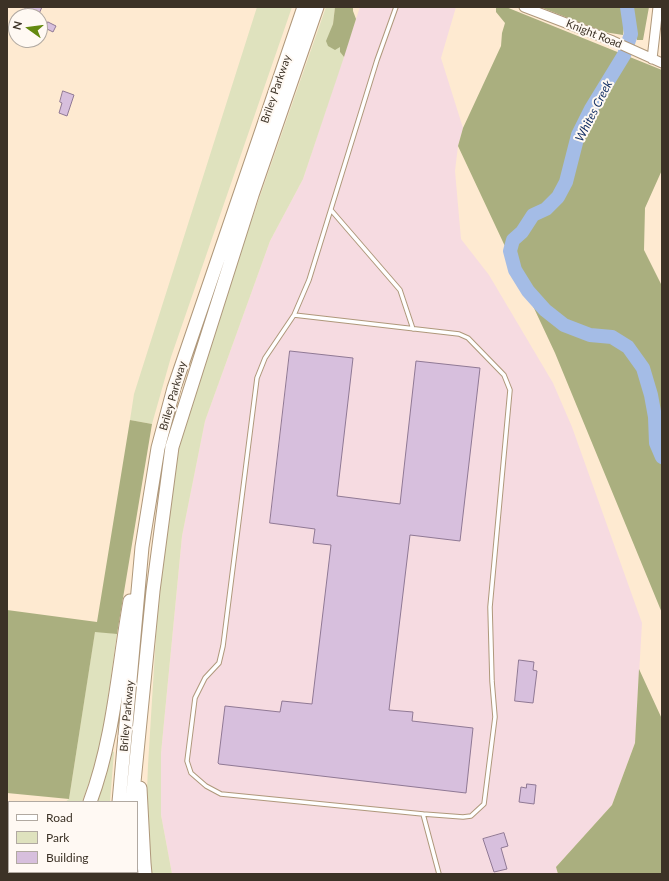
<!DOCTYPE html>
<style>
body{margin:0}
#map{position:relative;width:669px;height:881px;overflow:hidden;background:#feead1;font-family:Lato,sans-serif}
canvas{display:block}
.frame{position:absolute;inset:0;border:8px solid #3c3226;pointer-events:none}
.legend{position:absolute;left:8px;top:801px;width:130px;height:72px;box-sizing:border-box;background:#fff9f3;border:1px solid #b1a9a1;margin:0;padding:5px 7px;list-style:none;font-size:12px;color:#3c3226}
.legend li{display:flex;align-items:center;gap:8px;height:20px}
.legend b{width:20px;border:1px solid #b1a9a1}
.north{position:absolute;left:8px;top:8px;width:40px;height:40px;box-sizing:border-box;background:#fff9f3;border:1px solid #b1a9a1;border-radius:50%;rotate:284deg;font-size:11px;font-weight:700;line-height:16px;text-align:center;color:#3c3226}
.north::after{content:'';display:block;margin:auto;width:14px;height:18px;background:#64890f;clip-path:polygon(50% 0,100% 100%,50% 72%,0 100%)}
</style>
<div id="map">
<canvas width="669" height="881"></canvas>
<div class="frame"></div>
<ul class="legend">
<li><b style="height:5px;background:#fff"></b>Road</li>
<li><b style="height:11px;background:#dfe2be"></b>Park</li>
<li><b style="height:11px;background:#d7bfdd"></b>Building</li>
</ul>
<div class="north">N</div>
</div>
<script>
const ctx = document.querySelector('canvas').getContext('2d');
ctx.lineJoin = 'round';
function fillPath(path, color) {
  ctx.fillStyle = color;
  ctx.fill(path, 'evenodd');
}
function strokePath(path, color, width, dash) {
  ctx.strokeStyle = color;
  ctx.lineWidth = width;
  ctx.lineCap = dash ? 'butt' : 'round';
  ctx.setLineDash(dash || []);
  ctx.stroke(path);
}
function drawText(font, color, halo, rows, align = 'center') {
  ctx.font = font + ' Lato,sans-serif';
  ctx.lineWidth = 4;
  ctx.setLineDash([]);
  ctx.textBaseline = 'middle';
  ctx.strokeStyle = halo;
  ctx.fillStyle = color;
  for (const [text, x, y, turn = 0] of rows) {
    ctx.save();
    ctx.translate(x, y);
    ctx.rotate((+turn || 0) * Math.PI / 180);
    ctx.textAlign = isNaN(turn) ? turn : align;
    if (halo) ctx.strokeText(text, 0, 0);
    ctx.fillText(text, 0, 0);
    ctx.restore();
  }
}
fillPath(new Path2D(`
 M360,7h96l-15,51 22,70 -5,18 -3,25 6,68 28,36 64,108 19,44 70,196 -7,120 -23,62 -56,62 2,7h-386l-11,-59v-62l21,-217 23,-115 65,-180 33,-62z`), '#f6dbe1');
fillPath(new Path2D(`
 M257,7h35l-121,350 -19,67 -22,-4 4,-26z
 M326,7h9l-2,17 -6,18 14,5 -1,5 4,5 -41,122 -33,62 -65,180 -23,115 -21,217v62l11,59h-20l-2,-12 -4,-44 2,-53 10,-162 19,-154 19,-70z
 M95,631l22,3 -15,104 -10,36 -10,28h-17l4,-3z
 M109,750l5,2 -4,50h-15z`), '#dfe2be');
fillPath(new Path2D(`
 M335,7h18v4l3,8 -12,38 -4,-5v-5l-5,3 -7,-4 -2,-5 7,-17z
 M496,7h10l156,63v100l-17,38 -1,42 18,36v327l-107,-260 -97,-207 5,-18 38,-82 1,-13 3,-10 -9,-11z
 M540,7h81l3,18 -1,10 -19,-3z
 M630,7h19l-6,33h-6l-5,-14z
 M130,420l22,4 -35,210 -22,-2 -26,167 -62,-6v-183l90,12z
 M639,669l23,50v155h-104l-2,-7 56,-62 23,-62z`), '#aaaf7f');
strokePath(new Path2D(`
 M627,7l4,27 -7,21 -33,54 -13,26 -12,47 -8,15 -12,12 -13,6 -11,17 -9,8 -3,11 5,19 13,21 17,19 19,15 26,10 22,2 16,10 15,21 8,27 4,22 1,26 6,14`), '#a4bce6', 14);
const building = new Path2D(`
 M26,7h16l-4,9h-15z
 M48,22l8,4 -3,6 -8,-4z
 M63,91l11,4 -7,21 -8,-3 3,-10 -2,-1z
 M290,351l63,7 -16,138 63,8 16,-143 64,7 -20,173 -50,-6 -21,175 24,2 -1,9 61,7 -7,65 -247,-29 -1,-1 7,-57 55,6 2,-11 30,3 19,-159 -18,-2 2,-14 -45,-6z
 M519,660l15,2 -1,8 4,1 -4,32 -18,-2z
 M527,784l9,1 -2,19 -15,-2 2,-15 5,1z
 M504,833l4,13 -7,2 6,21 -13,3 -11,-33z`);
fillPath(building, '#d7bfdd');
strokePath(building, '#907995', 1);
const service = new Path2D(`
 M396,7l-19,53 -68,220 -15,35 -29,43 -8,20 -34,268 -4,17 -14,15 -10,20 -8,63 4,12 15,13 15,8 202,20
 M331,210l69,80 13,39
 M294,315l165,19 9,4 36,37 6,15 -20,217 2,74 3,36 -11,87 -13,12 -8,1 -40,-3 16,60`);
const tertiary = new Path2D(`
 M524,7l89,34 49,22
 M652,59l6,-52`);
const motorway = new Path2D(`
 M140,788l4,75 1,11
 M90,802c24,-64 28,-134 40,-201
 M119,802l23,-255 16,-99 16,-60 130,-381
 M132,802l21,-211 19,-144 80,-252 65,-188
 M53,874l2,-2
 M113,874v-2
 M126,874v-2`);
strokePath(service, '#af987b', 5.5);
strokePath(tertiary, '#af987b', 11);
strokePath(motorway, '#af987b', 15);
strokePath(service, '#fff', 3.5);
strokePath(tertiary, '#fff', 9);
strokePath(motorway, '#fff', 13);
drawText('11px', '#3c3226', '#fff9f3', [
 ["Knight Road",594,34,22],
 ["Briley Parkway",276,89,-71],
 ["Briley Parkway",173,396,-74],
 ["Briley Parkway",127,716,-85]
]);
drawText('italic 12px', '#183366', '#fff9f3', [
 ["Whites Creek",594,111,-63]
]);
</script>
